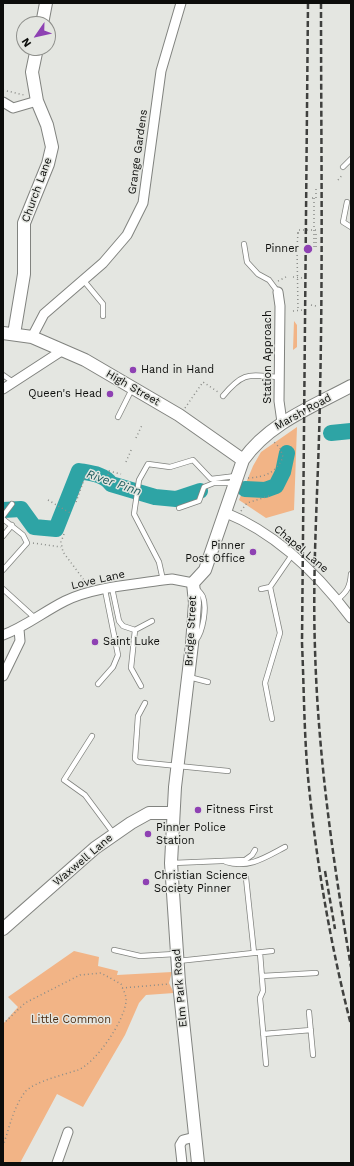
<!DOCTYPE html>
<style>
body{margin:0}
#map{position:relative;width:354px;height:1166px;overflow:hidden;background:#e4e6e1;font-family:"Work Sans",sans-serif}
canvas{display:block}
.frame{position:absolute;inset:0;border:4px solid #0c0d0b;pointer-events:none}
.north{position:absolute;left:16px;top:16px;width:40px;height:40px;box-sizing:border-box;background:#e4e6e1;border:1px solid #8e8f8b;border-radius:50%;rotate:236deg;font-size:11px;font-weight:700;line-height:16px;text-align:center;color:#0c0d0b}
.north::after{content:'';display:block;margin:auto;width:14px;height:18px;background:#8e41b3;clip-path:polygon(50% 0,100% 100%,50% 72%,0 100%)}
</style>
<div id="map">
<canvas width="354" height="1166"></canvas>
<div class="frame"></div>
<div class="north">N</div>
</div>
<script>
const ctx = document.querySelector('canvas').getContext('2d');
ctx.lineJoin = 'round';
function fillPath(path, color) {
  ctx.fillStyle = color;
  ctx.fill(path, 'evenodd');
}
function strokePath(path, color, width, dash) {
  ctx.strokeStyle = color;
  ctx.lineWidth = width;
  ctx.lineCap = dash ? 'butt' : 'round';
  ctx.setLineDash(dash || []);
  ctx.stroke(path);
}
function drawText(font, color, halo, rows, align = 'center') {
  ctx.font = font + ' "Work Sans",sans-serif';
  ctx.lineWidth = 3;
  ctx.setLineDash([]);
  ctx.textBaseline = 'middle';
  ctx.strokeStyle = halo;
  ctx.fillStyle = color;
  for (const [text, x, y, turn = 0] of rows) {
    ctx.save();
    ctx.translate(x, y);
    ctx.rotate((+turn || 0) * Math.PI / 180);
    ctx.textAlign = isNaN(turn) ? turn : align;
    if (halo) ctx.strokeText(text, 0, 0);
    ctx.fillText(text, 0, 0);
    ctx.restore();
  }
}
fillPath(new Path2D(`
 M294,321l3,4c0,8 0,14 0,22l-4,3z
 M297,427l-3,83 -28,8 -27,-18 14,-34 8,-14z
 M74,951l25,6 -1,9 20,5 -1,4 55,-3 -3,11 5,10 -28,2 -7,8 -14,32 -42,72 -26,-13 -37,69h-17v-139l15,-17 -10,-10z`), '#f2b486');
strokePath(new Path2D(`
 M331,433l20,-2
 M245,489l20,1 11,-4 7,-14 4,-19
 M3,510l18,-1 13,18 22,2 23,-58c11,2 25,3 32,13l44,13 21,2 24,-8`), '#2ea4a5', 16);
const lane = new Path2D(`
 M343,167l8,-8
 M347,202l-4,20 8,5
 M244,244l3,18 11,12 11,6 9,12
 M84,281l19,23v12
 M3,375l10,7
 M223,396c21,-25 26,-21 56,-19
 M118,417l14,-28
 M179,508l20,-7 5,-14 10,-4h19
 M3,516l9,-12
 M3,519l20,16 4,8 -24,27
 M3,536l9,-11
 M163,580l-4,-18 -25,-48 5,-34 9,-16 22,3 23,-7 18,19 25,-3
 M112,588l7,33 4,5 12,4 17,-9
 M3,589l33,30
 M261,589l9,-2
 M337,600c10,-8 13,-13 14,-26
 M135,630l-4,38 10,18
 M196,640c7,-8 11,-33 7,-43 -1,-3 -4,-6 -6,-8
 M189,677l19,5
 M98,684l15,-17 5,-12 -13,-65
 M145,703l-7,13 -3,43 3,3 90,9
 M272,719l-7,-36 15,-50 -10,-46 22,-32
 M92,736l-28,44 21,15 29,39
 M226,862c23,7 40,-5 59,-15
 M173,863l72,-3 7,-5 3,-5
 M246,878l8,75
 M114,950l26,6 35,-2
 M260,953l3,38 -3,7 6,66
 M178,961l94,-10
 M262,976l54,-3
 M309,1012l4,43
 M263,1034l48,-4`);
const street = new Path2D(`
 M3,102l10,6 24,-7
 M278,292l2,14 -1,95 3,21
 M32,337l12,-23 59,-51 24,-28 16,-32 18,-132 20,-68
 M3,389l60,-39
 M224,512c52,21 94,62 127,106
 M3,635c22,-8 40,-23 62,-34 29,-14 66,-16 98,-21l9,-1 21,4
 M3,676l17,-35 -1,-12
 M57,1163l11,-31
 M182,1163l-2,-18 3,-5 12,-3`);
const secondary = new Path2D(`
 M42,24l4,-21
 M3,333l29,4 53,23 94,55 64,45
 M14,334l10,-60v-51l24,-59 4,-17 -5,-22 -10,-24 -5,-29 5,-24
 M3,929l92,-81 36,-25 18,-10h24
 M198,1163l-19,-180 -8,-120 4,-76 17,-143 3,-41 -2,-20 12,-13 38,-110c26,-37 69,-53 108,-74`);
strokePath(lane, '#81837f', 6);
strokePath(street, '#81837f', 11);
strokePath(secondary, '#81837f', 14);
strokePath(new Path2D(`
 M3,90l21,5
 M338,180l5,-6
 M312,198h4v-9
 M298,233l-1,14h6
 M297,247l1,63
 M312,247h4v-14
 M314,247v-49
 M293,277l10,1
 M278,281l8,-4
 M311,305l5,1
 M293,311l10,-1
 M268,403h1
 M185,408l18,-26 15,10
 M136,438l6,-13
 M126,462l6,-14
 M248,478c17,-1 28,-5 35,-21l-3,-9 -6,-6
 M48,500l24,14
 M76,502l10,-28 20,9 3,-12 12,3
 M241,511l6,-8 22,-7
 M64,534l-3,8 2,10 24,32
 M33,543l28,4
 M122,988l47,-4
 M3,1024l22,-21 55,-28 21,-2 20,11c1,4 6,12 5,17 -1,19 -30,62 -48,69 -12,4 -45,12 -53,22 -12,16 -16,37 -22,54`), '#8b8d89', 1.5, [1, 3]);
strokePath(lane, '#fff', 4.5);
strokePath(street, '#fff', 9);
strokePath(secondary, '#fff', 12);
strokePath(new Path2D(`
 M308,3l-6,640c2,45 2,89 6,134 8,83 22,166 43,248
 M321,3c0,129 2,259 -1,389 -1,85 -8,171 -5,257 3,107 18,212 36,318
 M325,871l10,58`), '#3f403e', 2.5, [6, 3]);
strokePath(new Path2D(`
 M298,233v-3h18v3`), '#8b8d89', 1.5, [1, 3]);
for (const [x, y, r, color] of [
 [308,249,5,"#8e41b3"],
 [133,370,4,"#8e41b3"],
 [110,394,4,"#8e41b3"],
 [253,552,4,"#8e41b3"],
 [95,642,4,"#8e41b3"],
 [198,810,4,"#8e41b3"],
 [148,834,4,"#8e41b3"],
 [146,882,4,"#8e41b3"]
]) {
  const dot = new Path2D();
  dot.arc(x, y, r, 0, 2 * Math.PI);
  ctx.fillStyle = color;
  ctx.fill(dot);
  strokePath(dot, '#e4e6e1', 1.5);
}
drawText('11px', '#0c0d0b', '#e4e6e1', [
 ["Grange Gardens",138,152,-82],
 ["Church Lane",37,190,-70],
 ["Station Approach",268,357,-90],
 ["High Street",133,388,30],
 ["Marsh Road",303,412,-29],
 ["Chapel Lane",301,549,40],
 ["Love Lane",98,580,-13],
 ["Bridge Street",191,631,-87],
 ["Waxwell Lane",83,860,-40],
 ["Elm Park Road",180,988,-95]
]);
drawText('11px', '#0c0d0b', '#e4e6e1', [
 ["Pinner",299,249,"right"],
 ["Hand in Hand",141,370],
 ["Queen's Head",102,394,"right"],
 ["Pinner",245,546,"right"],
 ["Post Office",245,559,"right"],
 ["Saint Luke",103,642],
 ["Fitness First",206,810],
 ["Pinner Police",156,828],
 ["Station",156,841],
 ["Christian Science",154,876],
 ["Society Pinner",154,889]
], 'left');
drawText('11px', '#4d2c11', '#e4e6e1', [
 ["Little Common",71,1020]
]);
drawText('italic 12px', '#236061', '#e4e6e1', [
 ["River Pinn",114,483,19]
]);
</script>
